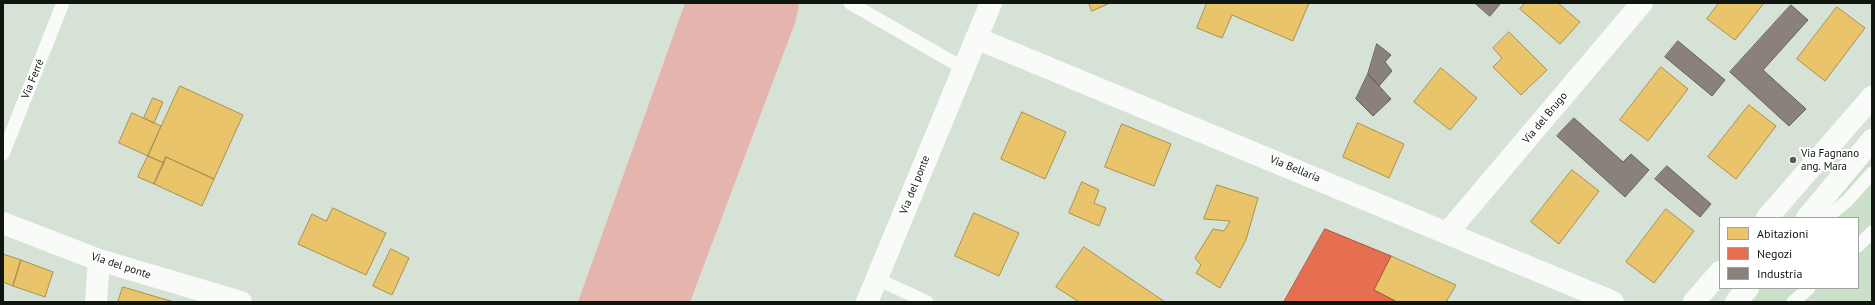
<!DOCTYPE html>
<meta charset="utf-8">
<style>
body{margin:0}
#map{position:relative;width:1875px;height:305px;overflow:hidden;background:#d6e2d6;font-family:"PT Sans",sans-serif}
canvas{display:block}
.frame{position:absolute;inset:0;border:4px solid #0f160f;pointer-events:none}
.legend{position:absolute;left:1719px;top:217px;width:140px;height:72px;box-sizing:border-box;background:#fff;border:1px solid #9fa29f;margin:0;padding:5px 7px;list-style:none;font-size:12px;color:#0f160f}
.legend li{display:flex;align-items:center;gap:8px;height:20px}
.legend b{width:20px;border:1px solid #9fa29f}
</style>
<div id="map">
<canvas width="1875" height="305"></canvas>
<div class="frame"></div>
<ul class="legend">
<li><b style="height:11px;background:#e9c46a"></b>Abitazioni</li>
<li><b style="height:11px;background:#e76f51"></b>Negozi</li>
<li><b style="height:11px;background:#8a817c"></b>Industria</li>
</ul>
</div>
<script>
const ctx = document.querySelector('canvas').getContext('2d');
ctx.lineJoin = 'round';
function fillPath(path, color) {
  ctx.fillStyle = color;
  ctx.fill(path, 'evenodd');
}
function strokePath(path, color, width, dash) {
  ctx.strokeStyle = color;
  ctx.lineWidth = width;
  ctx.lineCap = dash ? 'butt' : 'round';
  ctx.setLineDash(dash || []);
  ctx.stroke(path);
}
function drawText(font, color, halo, rows, align = 'center') {
  ctx.font = font + ' "PT Sans",sans-serif';
  ctx.lineWidth = 4;
  ctx.setLineDash([]);
  ctx.textBaseline = 'middle';
  ctx.strokeStyle = halo;
  ctx.fillStyle = color;
  for (const [text, x, y, turn = 0] of rows) {
    ctx.save();
    ctx.translate(x, y);
    ctx.rotate((+turn || 0) * Math.PI / 180);
    ctx.textAlign = isNaN(turn) ? turn : align;
    if (halo) ctx.strokeText(text, 0, 0);
    ctx.fillText(text, 0, 0);
    ctx.restore();
  }
}
fillPath(new Path2D(`
 M1872,153v149h-130l12,-14h104v-70h-43z`), '#cbdfcb');
fillPath(new Path2D(`
 M685,3h111l3,3 -4,17 -105,279h-112z`), '#e4b4ad');
const homes = new Path2D(`
 M1089,3h21l-18,8z
 M1207,3h102l-16,38 -61,-26 -10,23 -25,-10z
 M1525,3h33l22,19 -20,22 -40,-35z
 M1719,3h45l-29,37 -28,-21z
 M1837,7l28,21 -40,53 -28,-22z
 M1509,32l38,38 -26,25 -28,-28 9,-9 -9,-10z
 M1661,67l27,22 -40,52 -28,-21z
 M1441,68l36,30 -27,32 -36,-28z
 M180,86l63,29 -29,64 -48,-22 -2,6 -16,-7z
 M153,98l10,4 -9,21 -10,-5z
 M1749,105l27,21 -40,53 -28,-22z
 M1022,112l44,20 -21,47 -44,-20z
 M132,113l29,13 -13,30 -29,-13z
 M1358,123l46,21 -15,34 -46,-21z
 M1122,124l49,20 -17,42 -49,-19z
 M148,156l16,7 -10,21 -16,-7z
 M166,157l48,22 -12,27 -48,-22z
 M1572,170l27,21 -40,53 -28,-22z
 M1082,182l17,8 -5,13 12,5 -7,18 -30,-13z
 M1217,185l41,13 -12,42 -26,48 -24,-15 5,-8 -6,-7 18,-29 11,2 6,-10 -26,-2z
 M333,208l53,25 -20,42 -68,-31 14,-30 14,7z
 M1666,209l28,22 -40,52 -28,-21z
 M974,213l45,20 -20,43 -44,-20z
 M1084,247l81,55h-86l-23,-15z
 M391,249l18,9 -17,37 -19,-9z
 M3,254l18,6 -8,26 -10,-4z
 M1391,256l65,29 -10,17h-49l-23,-12z
 M21,260l32,12 -8,25 -32,-11z
 M123,287l51,15h-56z`);
fillPath(homes, '#e9c46a');
strokePath(homes, '#a8904f', 1);
const shops = new Path2D(`
 M1325,229l66,27 -17,34 23,12h-113z`);
fillPath(shops, '#e76f51');
strokePath(shops, '#a6543d', 1);
const industry = new Path2D(`
 M1475,3h23l2,1 -10,12z
 M1791,5l17,15 -45,50 43,39 -17,17 -59,-54z
 M1678,41l47,39 -13,16 -47,-39z
 M1377,44l14,11 -6,7 7,9 -13,15 -11,-12z
 M1368,74l23,25 -18,17 -17,-17z
 M1574,118l49,44 8,-8 18,16 -24,27 -68,-61z
 M1667,166l44,38 -11,13 -45,-38z`);
fillPath(industry, '#8a817c');
strokePath(industry, '#65615b', 1);
strokePath(new Path2D(`
 M850,3l113,65
 M3,154l60,-151
 M1826,218l21,-17 25,-28
 M1858,246l14,-14
 M877,279l50,23
 M1793,302l16,-14`), '#f9fbf9', 13);
strokePath(new Path2D(`
 M976,38l637,264
 M3,223l96,37 142,42
 M1448,232l194,-229
 M96,302l3,-42
 M867,302l124,-299`), '#f9fbf9', 22);
strokePath(new Path2D(`
 M1767,218l105,-121
 M1807,218l65,-78
 M1694,302l26,-30
 M1736,302l12,-14`), '#f9fbf9', 22);
for (const [x, y, r, color] of [
 [1793,160,4,"#555d55"]
]) {
  const dot = new Path2D();
  dot.arc(x, y, r, 0, 2 * Math.PI);
  ctx.fillStyle = color;
  ctx.fill(dot);
  strokePath(dot, '#fff', 1.5);
}
drawText('11px', '#0f160f', '#fff', [
 ["Via Ferré",33,79,-68],
 ["Via del Brugo",1545,118,-50],
 ["Via Bellaria",1295,169,22],
 ["Via del ponte",915,185,-68],
 ["Via del ponte",121,266,18]
]);
drawText('11px', '#0f160f', '#fff', [
 ["Via Fagnano",1801,154],
 ["ang. Mara",1801,167]
], 'left');
</script>
